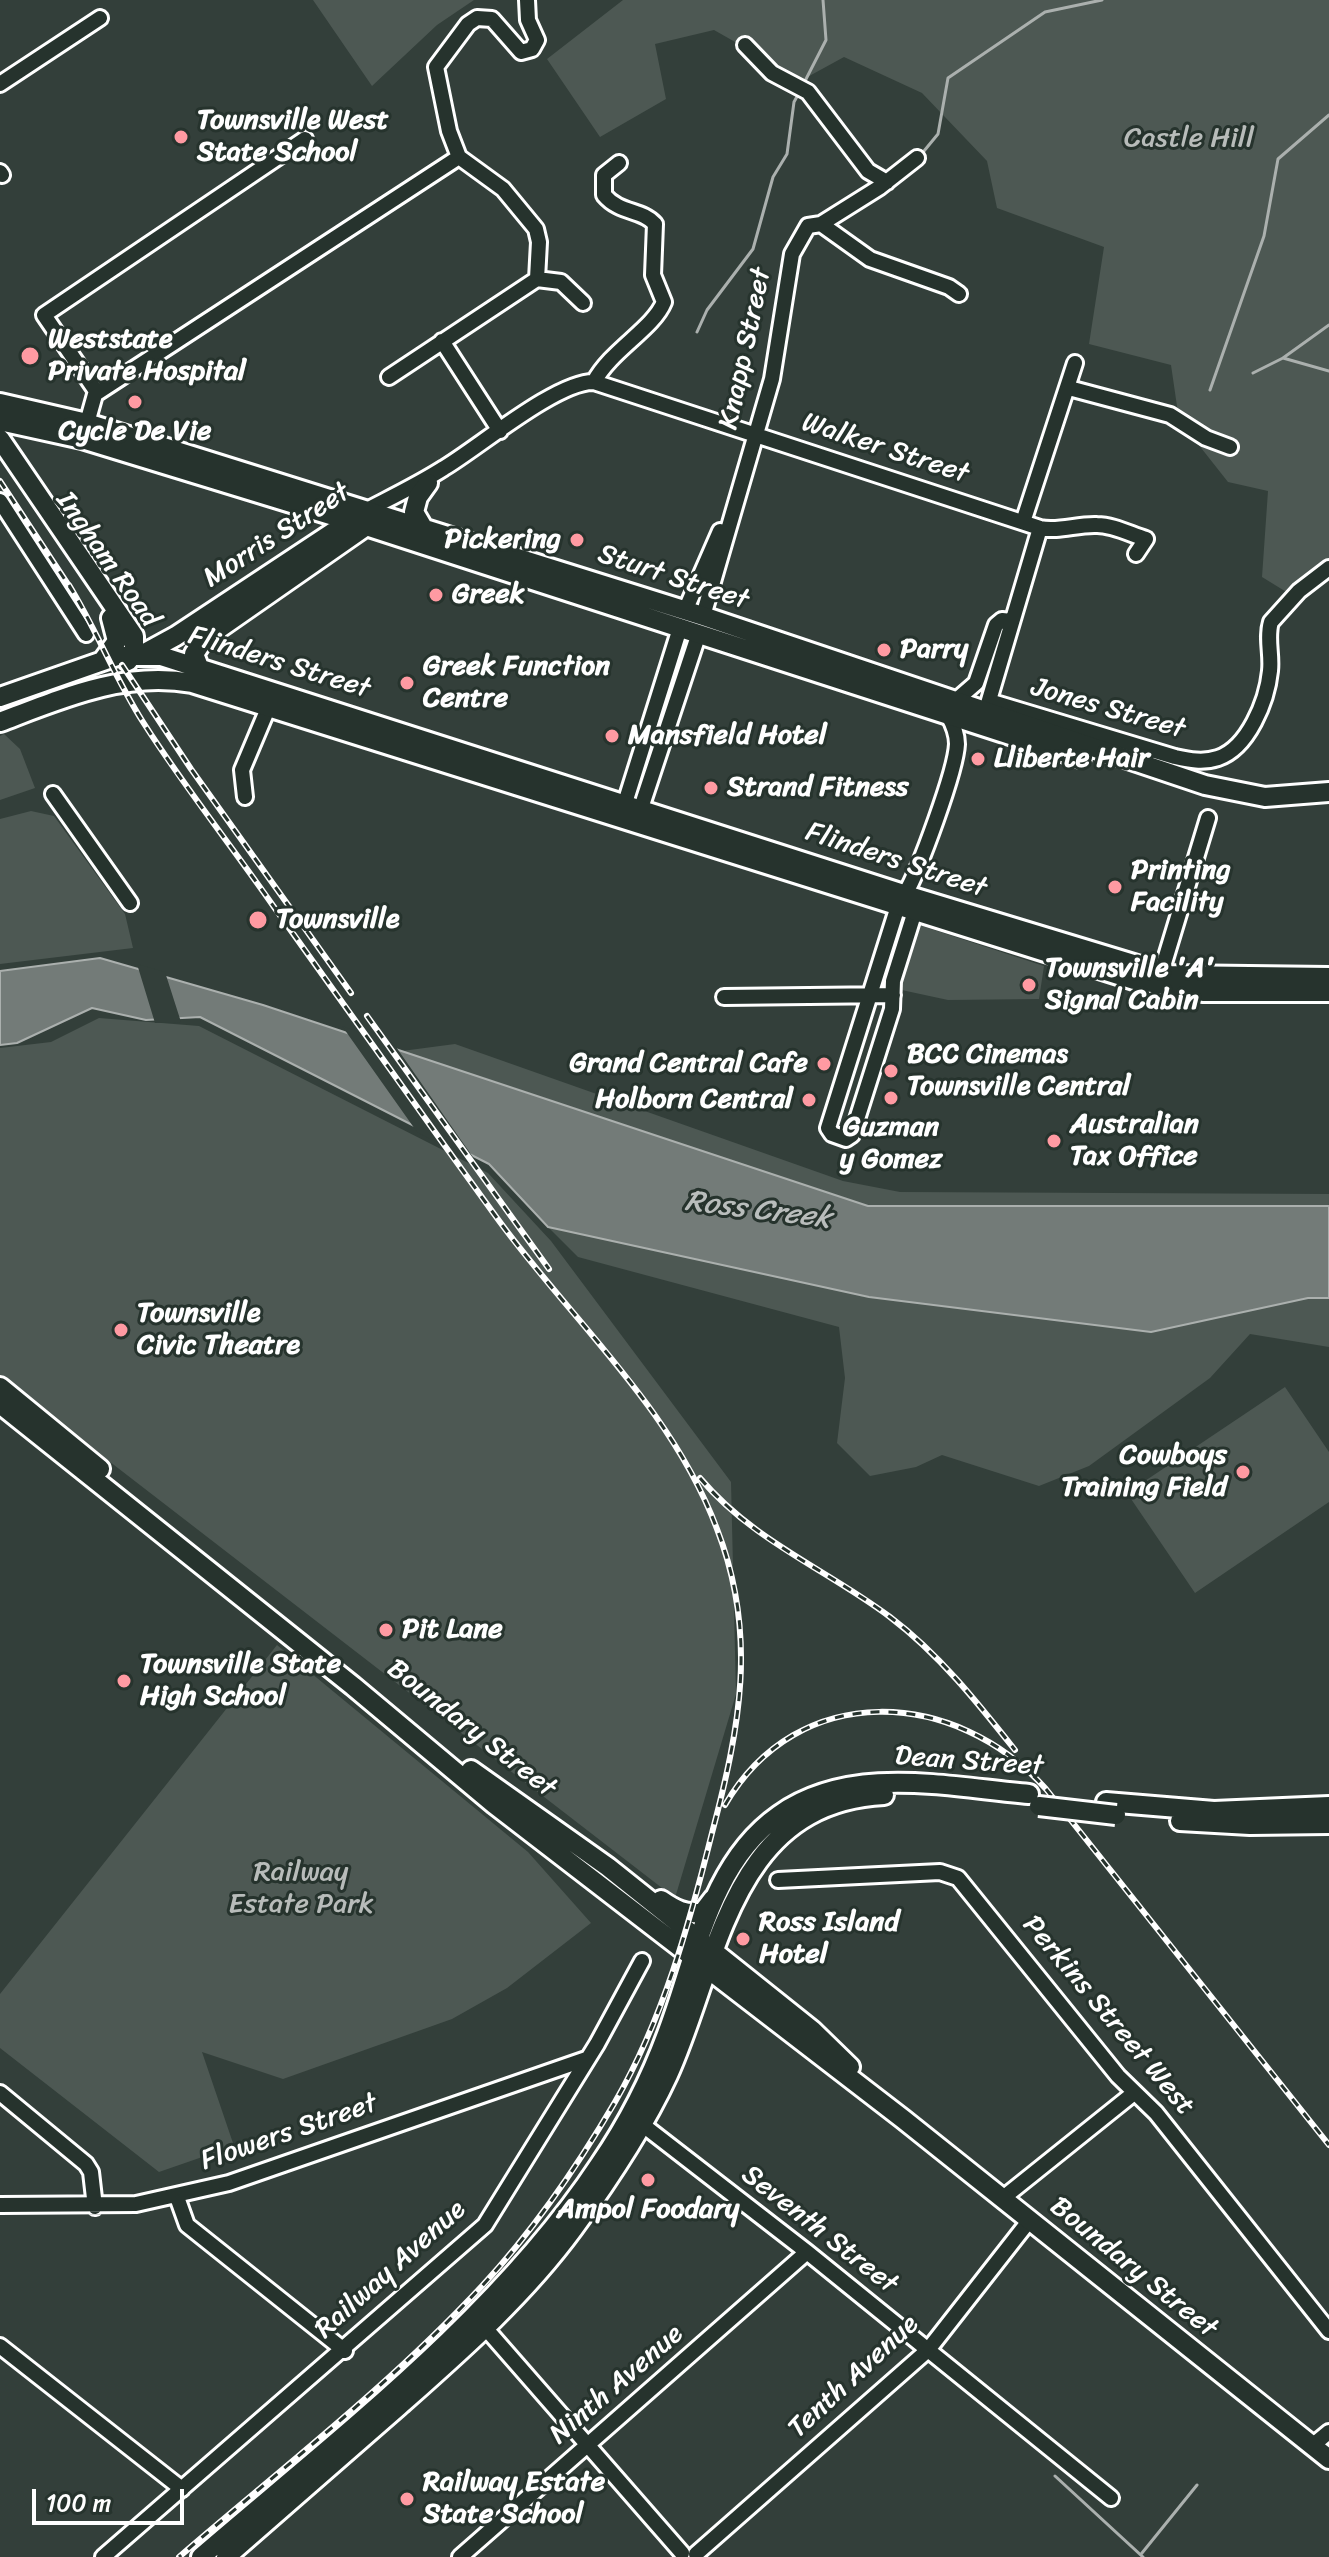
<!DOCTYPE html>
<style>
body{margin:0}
#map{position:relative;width:1329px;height:2557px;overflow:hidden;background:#333f3a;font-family:Sriracha,sans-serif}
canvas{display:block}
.scale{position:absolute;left:32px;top:2489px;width:152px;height:36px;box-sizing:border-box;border:4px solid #fff;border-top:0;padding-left:10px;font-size:24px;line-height:28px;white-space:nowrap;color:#fff;-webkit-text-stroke:6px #26332d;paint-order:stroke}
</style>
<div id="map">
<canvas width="1329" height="2557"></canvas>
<div class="scale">100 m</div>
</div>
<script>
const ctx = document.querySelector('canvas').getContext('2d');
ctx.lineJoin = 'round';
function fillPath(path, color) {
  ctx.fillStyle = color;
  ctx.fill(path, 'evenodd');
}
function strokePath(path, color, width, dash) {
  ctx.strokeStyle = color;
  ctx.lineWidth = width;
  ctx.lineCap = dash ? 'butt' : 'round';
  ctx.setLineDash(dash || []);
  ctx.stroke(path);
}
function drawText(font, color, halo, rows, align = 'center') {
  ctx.font = font + ' Sriracha,sans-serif';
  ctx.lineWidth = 6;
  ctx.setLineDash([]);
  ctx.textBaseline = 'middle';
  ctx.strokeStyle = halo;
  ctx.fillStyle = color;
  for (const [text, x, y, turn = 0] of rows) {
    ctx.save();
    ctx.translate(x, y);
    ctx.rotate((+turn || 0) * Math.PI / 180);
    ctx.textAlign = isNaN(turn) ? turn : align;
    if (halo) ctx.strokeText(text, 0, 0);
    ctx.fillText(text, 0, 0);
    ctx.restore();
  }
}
fillPath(new Path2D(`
 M313,0h161l-37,25 -65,61z
 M623,0h706v559l-41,34 -26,-16 6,-86 -40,-9 -49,-62 -8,-55 -82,-21 15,-97 -107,-39 -10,-47 -65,-68 -78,-36 -42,23 -88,-50 -59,14 11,55 -66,38 -53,-78z
 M4,734l16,15 15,39 -35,12v-64z
 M31,811l23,5 71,98 8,34 -133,16v-145z
 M916,924l128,42 -5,33 -91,1 -51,-11z
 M99,1018l100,8 289,147 63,68 180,241 5,212 -61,204 -675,-521v-329l51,-6z
 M455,1044l388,137 57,11 429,2v12h-461l-466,-155z
 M548,1227l321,70 282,35 157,-34h21v49l-79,-13 -40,44 -121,88 -50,20 -97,-31 -26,12 -46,9 -33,-33 8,-65 -6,-51 -261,-70z
 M1285,1387l44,65v50l-134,91 -68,-100z
 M277,1645l251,207 63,71 -84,65 -55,31 -169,60 -81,-27 32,94 -75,26 -159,-124v-54z`), '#4d5853');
const water = new Path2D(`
 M100,958l163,47 605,201h461v92h-21l-157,34 -282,-35 -321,-70 -59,-63 -289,-147 -54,3 -54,-12 -75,35 -17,2v-74z`);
fillPath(water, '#737b78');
strokePath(water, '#abb0ae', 2);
fillPath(new Path2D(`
 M137,964l28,8 16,50 -26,1z
 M342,1026l52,18 83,119 -60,-31z`), '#333f3a');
strokePath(new Path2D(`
 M804,83l22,-43 -3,-40
 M924,151l14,-17 10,-56 97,-66 57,-12
 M697,332l10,-22 46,-61 20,-72 14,-23 7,-52 5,-9
 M1283,358l46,13
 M1253,373l30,-15 46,-33
 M1210,390l54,-154 14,-77 51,-44
 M1055,2476l88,81
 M1142,2553l55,-68`), '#abb0ae', 3);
const minor = new Path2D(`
 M527,0l1,20 9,20 -5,9 -11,3 -29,-33 -15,-1 -9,6 -32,43 13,64 10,26 44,32 33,40 3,13 -2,37
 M745,45l27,28 36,19 60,79 19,11
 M0,84l100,-66
 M0,172l2,3
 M821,224l49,35 79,28 10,7
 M821,224l59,-37 37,-29
 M537,279l24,3 22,21
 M442,341l58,90
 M389,377l148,-98
 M594,382c17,-32 59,-53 70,-80l-11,-27 2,-51c-13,-15 -35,-10 -51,-29v-20l15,-12
 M1069,388l101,27 36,23 24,9
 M97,393l362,-236
 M87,423l9,-32 -52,-76 261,-176
 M0,501l86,133
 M367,510c25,-13 52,-26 77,-42 34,-20 113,-87 150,-86l446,146c19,4 37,-4 57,-3 16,0 33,9 49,14l-10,15
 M1023,522l52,-159
 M685,611l35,-80
 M703,616l69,-237 20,-125 16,-28 13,-2
 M989,701l186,56c14,3 28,6 43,1 30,-10 49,-57 52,-87 2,-17 -4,-33 1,-49l28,-31 30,-23
 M953,703l23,-20 20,-58 6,-5 9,1
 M987,707l53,-179
 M53,794l77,109
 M245,797l-3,-27 27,-64
 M625,803l55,-175
 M641,808l58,-175
 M905,894c14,-23 51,-124 52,-150 0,-11 -4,-20 -9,-29
 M898,906l-70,222 4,6 14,5 6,-4 40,-126 1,-28 22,-70
 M1161,973l47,-155
 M724,997l169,-2
 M778,1880l162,-8 18,6 160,198 38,37 173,218
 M0,2093l86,71 5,8 4,35
 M643,2125l164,127 304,246
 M177,2197l10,28 158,126
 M1003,2198l131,-105
 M0,2205l136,-1 93,-21 357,-124
 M481,2323l201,230
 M0,2346l182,143
 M1312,2446l17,-14
 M696,2554l232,-204 101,-129
 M103,2557l382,-332 112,-181 45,-83
 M460,2557l347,-305`);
const major = new Path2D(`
 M0,403l87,20 616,193 502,169 60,12 64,-5
 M0,421l82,18 284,87 715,232
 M0,439l134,197v15l-6,10
 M424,529l-10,-17 4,-15 10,-14
 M143,654l33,-18 180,-119
 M103,660l14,-19 -6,-23
 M199,667l-5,-13 10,-15 168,-117
 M0,697l117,-41h44l755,242 254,77 159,2
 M0,722c63,-24 124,-51 192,-39l942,297 69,12h126
 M0,1387l100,82
 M0,1404l353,282 141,118 409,315 426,340
 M471,1770l137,97 204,163 38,37
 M1106,1802l108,9 115,-5
 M1180,1821l70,4 79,-1
 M661,1900c13,9 25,16 42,12l10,-13
 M201,2557c137,-118 299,-241 399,-393 28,-41 50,-84 67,-130 29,-75 42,-170 112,-219 72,-51 168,-28 250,-21
 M226,2557c58,-50 115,-101 173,-151 62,-55 124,-109 174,-177 35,-48 70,-100 95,-154 51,-112 61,-272 216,-280`);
strokePath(minor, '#fff', 20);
strokePath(major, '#fff', 24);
strokePath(minor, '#26332d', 14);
strokePath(major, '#26332d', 18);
const rail = new Path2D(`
 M0,481l73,111
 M69,585c27,44 46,93 74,137 40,63 88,123 131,185 75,104 148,208 223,311 74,102 175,190 220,311 41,106 23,198 -5,304 -23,92 -49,186 -97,269 -38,65 -82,129 -133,184 -92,99 -201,183 -303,271
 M122,665l69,104 160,224
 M367,1016l182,253
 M700,1478c53,63 126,91 190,139 49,37 87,85 125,133
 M725,1805c73,-126 231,-117 321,-16l283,356`);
strokePath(rail, '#fff', 6);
strokePath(rail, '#26332d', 3, [9]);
const majorBridge = new Path2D(`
 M1039,1806l77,9`);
strokePath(majorBridge, '#fff', 24, []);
strokePath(majorBridge, '#26332d', 18);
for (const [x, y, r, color] of [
 [181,137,8,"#ff9aa2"],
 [30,356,10,"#ff9aa2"],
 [135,402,8,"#ff9aa2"],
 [577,540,8,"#ff9aa2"],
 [436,595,8,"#ff9aa2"],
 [884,650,8,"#ff9aa2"],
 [407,683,8,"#ff9aa2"],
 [612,736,8,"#ff9aa2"],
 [978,759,8,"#ff9aa2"],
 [711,788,8,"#ff9aa2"],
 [1115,887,8,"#ff9aa2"],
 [258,920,10,"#ff9aa2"],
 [1029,985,8,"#ff9aa2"],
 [824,1064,8,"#ff9aa2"],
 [891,1071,8,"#ff9aa2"],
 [891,1098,8,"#ff9aa2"],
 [809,1100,8,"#ff9aa2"],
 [1054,1141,8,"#ff9aa2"],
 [121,1330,8,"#ff9aa2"],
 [1243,1472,8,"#ff9aa2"],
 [386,1630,8,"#ff9aa2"],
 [124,1681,8,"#ff9aa2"],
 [743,1939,8,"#ff9aa2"],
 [648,2180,8,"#ff9aa2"],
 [407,2499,8,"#ff9aa2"]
]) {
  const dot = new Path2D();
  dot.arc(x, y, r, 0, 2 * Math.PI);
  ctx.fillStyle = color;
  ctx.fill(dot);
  strokePath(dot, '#26332d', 3);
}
drawText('bold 28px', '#fff', '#26332d', [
 ["Townsville West",197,121],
 ["State School",197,153],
 ["Weststate",48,340],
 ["Private Hospital",48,372],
 ["Cycle De Vie",135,432,"center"],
 ["Pickering",561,540,"right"],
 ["Greek",452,595],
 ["Parry",900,650],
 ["Greek Function",423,667],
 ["Centre",423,699],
 ["Mansfield Hotel",628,736],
 ["Lliberte Hair",994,759],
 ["Strand Fitness",727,788],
 ["Printing",1131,871],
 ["Facility",1131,903],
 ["Townsville",276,920],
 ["Townsville 'A'",1045,969],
 ["Signal Cabin",1045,1001],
 ["BCC Cinemas",907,1055],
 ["Townsville Central",907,1087],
 ["Grand Central Cafe",808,1064,"right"],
 ["Holborn Central",793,1100,"right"],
 ["Australian",1070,1125],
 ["Tax Office",1070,1157],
 ["Guzman",891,1128,"center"],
 ["y Gomez",891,1160,"center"],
 ["Townsville",137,1314],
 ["Civic Theatre",137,1346],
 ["Cowboys",1227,1456,"right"],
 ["Training Field",1227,1488,"right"],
 ["Pit Lane",402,1630],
 ["Townsville State",140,1665],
 ["High School",140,1697],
 ["Ross Island",759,1923],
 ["Hotel",759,1955],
 ["Ampol Foodary",648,2210,"center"],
 ["Railway Estate",423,2483],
 ["State School",423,2515]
], 'left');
drawText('28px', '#b8bcba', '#26332d', [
 ["Castle Hill",1189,139],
 ["Railway",301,1873],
 ["Estate Park",301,1905]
]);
drawText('28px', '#fff', '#26332d', [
 ["Knapp Street",746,349,-78],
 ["Walker Street",885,449,18],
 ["Morris Street",277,536,-33],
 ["Ingham Road",107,560,55],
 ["Sturt Street",673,578,18],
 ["Flinders Street",279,663,17],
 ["Jones Street",1108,709,16],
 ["Flinders Street",896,861,18],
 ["Boundary Street",471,1729,38],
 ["Dean Street",969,1762,4],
 ["Perkins Street West",1108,2016,50],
 ["Flowers Street",289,2133,-19],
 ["Seventh Street",819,2230,38],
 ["Boundary Street",1133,2268,39],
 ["Railway Avenue",391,2270,-42],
 ["Tenth Avenue",854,2377,-43],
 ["Ninth Avenue",617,2385,-41]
]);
drawText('italic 30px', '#b9bdbc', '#26332d', [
 ["Ross Creek",758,1211,7]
]);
</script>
